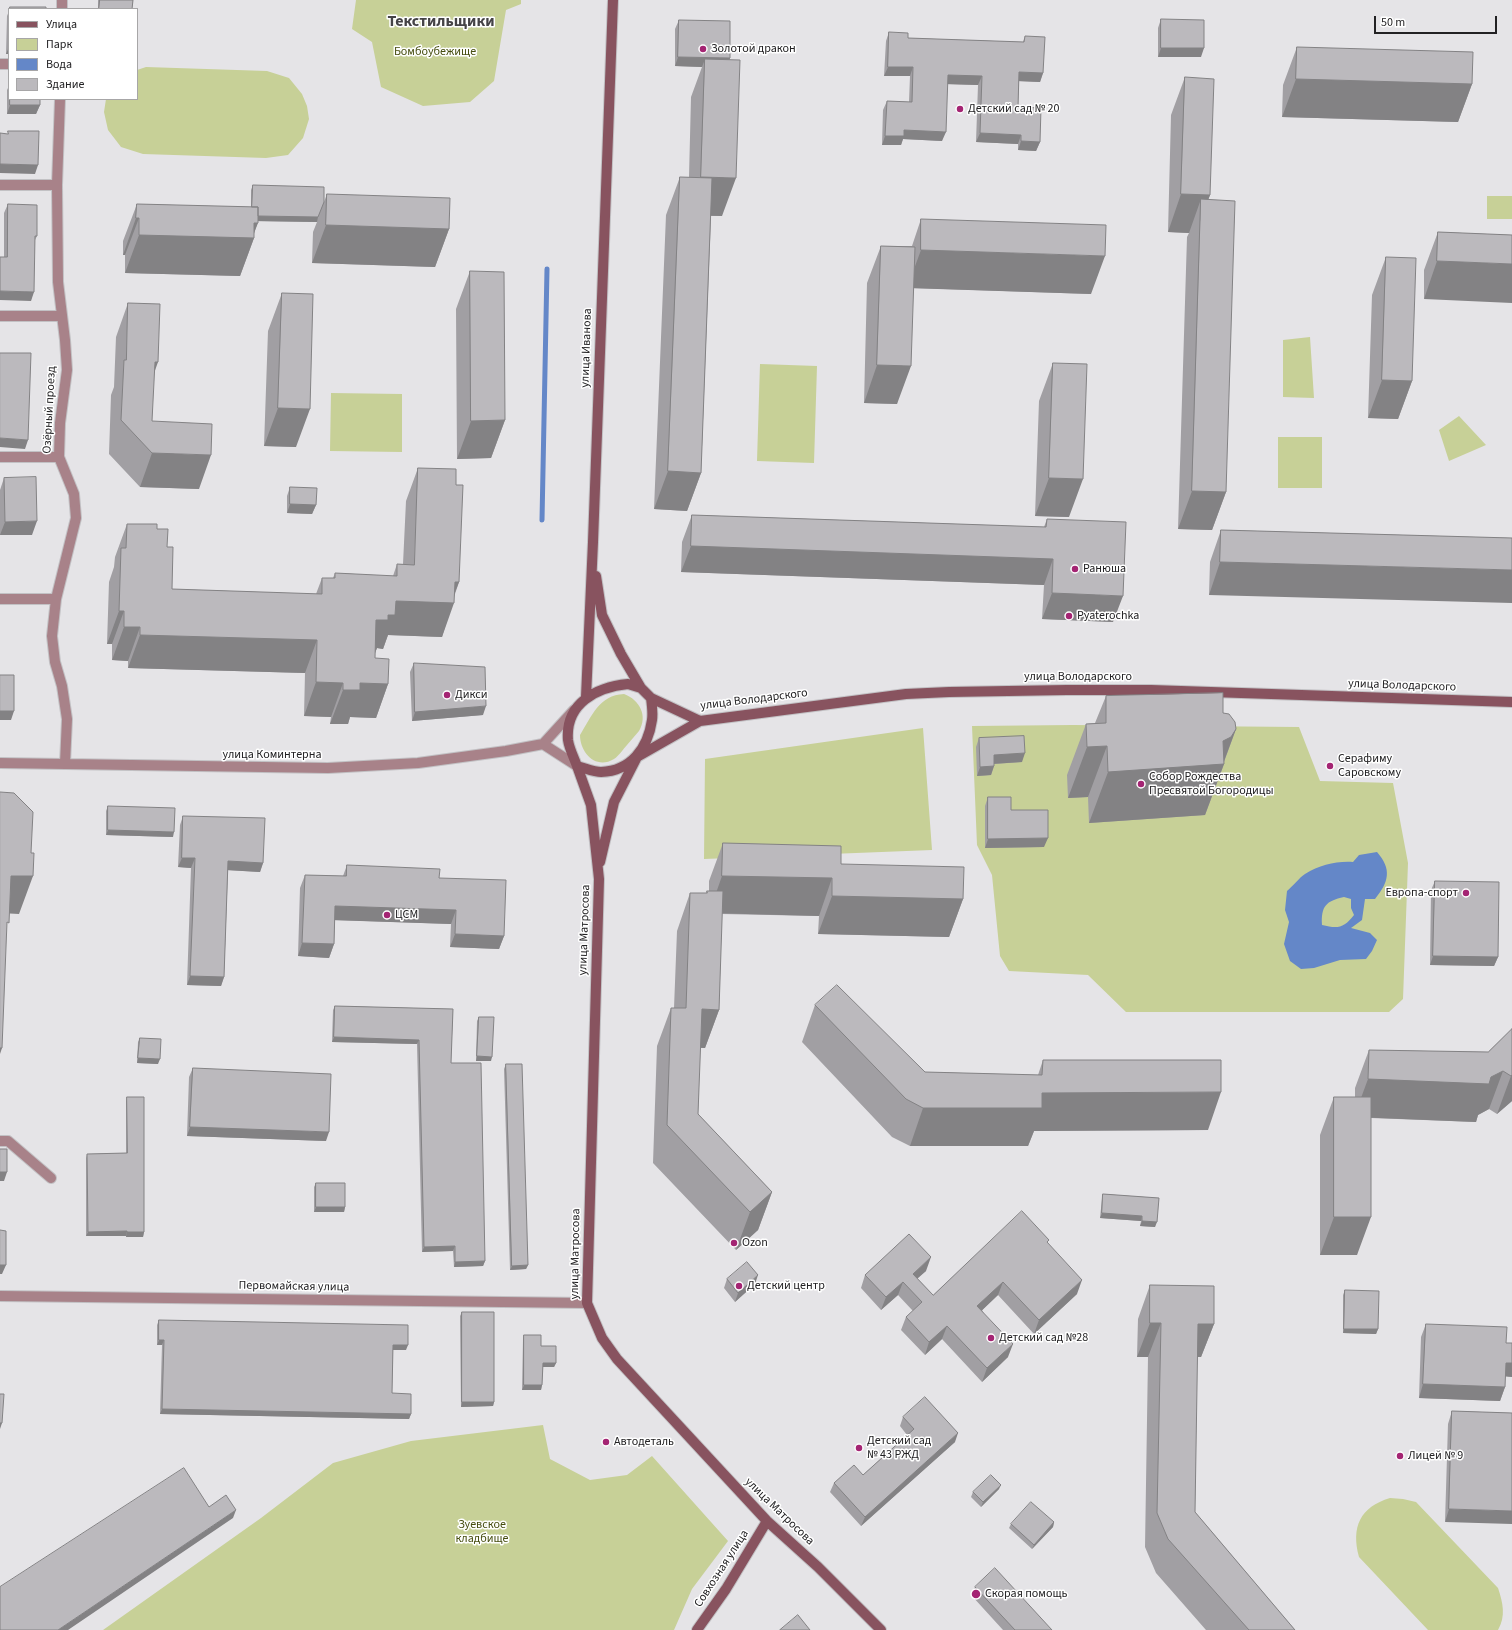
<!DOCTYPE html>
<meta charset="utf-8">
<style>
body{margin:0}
#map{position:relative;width:1512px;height:1630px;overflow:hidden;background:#e5e4e7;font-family:"Source Sans 3",sans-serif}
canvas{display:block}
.legend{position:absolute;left:8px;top:8px;width:130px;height:92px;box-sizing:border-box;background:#fff;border:1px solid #a7a6a7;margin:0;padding:5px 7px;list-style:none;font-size:12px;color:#222123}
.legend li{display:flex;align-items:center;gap:8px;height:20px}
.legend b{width:20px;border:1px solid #a7a6a7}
.scale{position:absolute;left:1374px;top:16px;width:123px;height:18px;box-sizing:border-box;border:2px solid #222123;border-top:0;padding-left:5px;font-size:12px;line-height:14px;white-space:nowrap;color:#222123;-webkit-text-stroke:3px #fff;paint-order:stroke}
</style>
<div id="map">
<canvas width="1512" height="1630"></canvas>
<ul class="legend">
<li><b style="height:5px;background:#88535f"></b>Улица</li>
<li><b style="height:11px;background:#c7d097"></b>Парк</li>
<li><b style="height:11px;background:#6487c8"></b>Вода</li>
<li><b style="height:11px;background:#bbb9bd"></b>Здание</li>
</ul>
<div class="scale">50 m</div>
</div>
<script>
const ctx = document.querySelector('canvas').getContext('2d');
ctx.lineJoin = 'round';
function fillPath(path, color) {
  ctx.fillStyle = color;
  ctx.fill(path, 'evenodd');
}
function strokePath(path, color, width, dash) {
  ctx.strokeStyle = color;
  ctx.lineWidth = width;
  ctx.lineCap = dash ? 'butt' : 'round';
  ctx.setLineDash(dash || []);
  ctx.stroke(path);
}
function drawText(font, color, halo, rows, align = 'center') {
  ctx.font = font + ' "Source Sans 3",sans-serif';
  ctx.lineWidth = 3;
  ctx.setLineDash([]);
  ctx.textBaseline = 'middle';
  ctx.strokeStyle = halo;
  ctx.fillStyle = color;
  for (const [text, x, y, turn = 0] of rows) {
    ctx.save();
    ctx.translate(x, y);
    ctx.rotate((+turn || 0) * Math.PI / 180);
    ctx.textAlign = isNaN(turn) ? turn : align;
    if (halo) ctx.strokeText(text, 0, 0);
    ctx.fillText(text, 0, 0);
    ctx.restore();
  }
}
fillPath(new Path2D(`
 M356,0h165v4l-15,6 -12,71 -24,21 -47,4 -42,-19 -9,-45 -20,-13z
 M146,67l121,4 22,7 13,16 5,12 2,13 -6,19 -15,17 -22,3 -123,-4 -22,-7 -13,-17 -4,-18 2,-13h31v-29z
 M1487,196h25v23h-25z
 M1310,337l4,61 -31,-1v-57z
 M760,364l57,2 -3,97 -57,-2z
 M331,393l71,1v58l-72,-1z
 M1459,416l27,29 -37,16 -10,-31z
 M1278,437h44v51h-44z
 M624,694c16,6 24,22 15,37 -4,5 -8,9 -12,14 -4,4 -8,11 -13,14 -18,11 -34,-6 -34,-24 12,-19 19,-40 44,-41z
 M1073,725l226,2 21,54 73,2 15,80 -5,136 -14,13h-263l-38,-37 -79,-4 -9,-15 -8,-81 -15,-30 -5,-119z
 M923,728l9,122 -228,9 1,-100z
 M543,1425l7,34 40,21 37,-5 25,-19 76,85 -36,48 -18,41h-571l158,-112 72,-55 78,-22z
 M1390,1498l13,1 13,3 82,86c5,15 8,28 0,42h-70l-69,-73c-8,-30 1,-50 31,-59z`), '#c7d097');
fillPath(new Path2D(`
 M1377,852c15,17 12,30 -2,47h-10l-3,21 -11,8 19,5 7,7 -5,11 -6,8 -26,1 -26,8 -13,1 -11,-8 -6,-17 5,-22 -4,-12 2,-19c5,-4 13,-14 18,-17 15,-9 31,-13 48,-12l6,-7zM1344,897l7,2v9l3,7c-10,13 -16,14 -32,10 -1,-19 4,-24 22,-28z`), '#6487c8');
strokePath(new Path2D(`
 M542,520l5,-251`), '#6487c8', 5);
const street = new Path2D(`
 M62,9v-9
 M0,64h9
 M60,99l-3,86 1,97 7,58 2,30 -7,53 -1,34 15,37 2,24 -20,81 -4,37 3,26 7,24 5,33 -2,45
 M0,185h57
 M0,316h62
 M0,457h59
 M0,599h56
 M543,744l31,-34
 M543,744l34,22
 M0,763l328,5 90,-5 88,-12 37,-7
 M0,1141h8l43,37
 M0,1296l587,7`);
const secondary = new Path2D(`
 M596,576l6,39 19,39 20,34
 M628,684l13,4 10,10c1,7 2,15 1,22 -4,28 -21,51 -51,52 -7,0 -16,-4 -24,-6 -3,-8 -8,-18 -9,-26 -3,-37 29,-53 60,-56z
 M586,697l7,-155 20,-542
 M651,698l49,23 206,-27 43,-2 118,-2h84l361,12
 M577,766l14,39 8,74 -12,424 15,35 15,21 150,162 51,46 63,63
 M600,862l14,-60 23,-45 63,-36
 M697,1630l29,-41 41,-68`);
strokePath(street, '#c2c1c4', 12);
strokePath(secondary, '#c2c1c4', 12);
strokePath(street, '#a88289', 10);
strokePath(secondary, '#88535f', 10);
fillPath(new Path2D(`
 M98,0h35l-1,9h-34z
 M9,11v43h-3l1,-38z
 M1161,19l40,38h-43v-29z
 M679,20l51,38 -8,158h-11l-10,257 -14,38 -33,-2 12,-294 14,-38h9l2,-80 11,-30 -27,-1v-37z
 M889,32l19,6 115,4 2,-6 18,37 -3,9 -21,-1 -1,26 22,35 -4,9 -18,-1v-6l-42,-2 2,-57 -31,-1 -5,57 -39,-2 -2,6h-19l1,-35 4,-9 22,1 1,-26h-26l2,-35z
 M1297,47l175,37 -14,38 -176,-5 1,-32z
 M1185,77l25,118 -2,5 18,292 -14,38 -34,-1 9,-292 2,-4 -21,-1 3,-117z
 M9,86v13h31v6l-4,9h-29v-24z
 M253,185l71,17 3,-8 122,35 -14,38 -123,-4 1,-31 4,-10 -59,-1 -4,13v4l-14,38 -115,-3v-18h-2v-14l14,-37 114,3v-17z
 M8,204l29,32 -2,4 -4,61 -27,-44v-44z
 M921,219l170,75 -177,-6 -17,116 -33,-1 3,-120 14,-37h31z
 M1438,232l74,3 -88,64v-29z
 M1386,257l26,124 -14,38 -30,-1 4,-123z
 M470,271l35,149 -14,38 -34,1 -1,-150z
 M282,293l14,154 -32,-1 4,-115z
 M128,303l24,118 47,68 -59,-2 -31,-33 2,-59 3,-8 2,-50z
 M1053,363l16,154 -34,-1 4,-115z
 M418,468l38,17 3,97 -4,12 -13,43 -54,-2 -5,14 -6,-1 -2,5v5l13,26 -12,34 -26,-1 -2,7h-18l1,-7 -27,-1 1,-43 -177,-5v-7l-16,-1v-16h-5l2,-62 5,-15 1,-10 12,-33 30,5 10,18 5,42 144,5 6,-16h11l2,-5 58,3 4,-12h6l3,-63z
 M4,478l28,57h-32v-45z
 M290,487l26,18 -4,9 -25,-1v-17z
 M692,515l352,12 3,-8 66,103 -71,-3 2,-34 -363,-13 1,-30z
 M1221,530l291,8 -303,57 1,-33z
 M414,663l69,52 -71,6 -2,-49z
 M1106,696l117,17 13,16 -12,33v2l-19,51 -116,8 -1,-26 -20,1 -1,-23 19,-51 9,-1z
 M979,738l43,24 -28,2v2l-3,9 -14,1 -1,-29z
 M988,797l56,50 -59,1v-42z
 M108,806l65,31 -67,-2v-24z
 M183,816l80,47 -3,9 -32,-2 -4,107 -3,9 -34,-1 4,-117 -13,-1 2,-42z
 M723,843l118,21 122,35 -14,38 -131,-3 1,-18 -97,-2 -3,96 -14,38h-5l-2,66 74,78 -14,38 -22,20 -83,-87 4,-117 14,-38h3l3,-77 13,-38h16l1,-2h2v-10z
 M347,865l92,13 65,58 -5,13 -49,-2 1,-23 -116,-4 -1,24 -5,14 -31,-2 2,-68 5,-13 38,1z
 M1435,881l63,76 -4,9 -64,-1 1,-75z
 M815,1005l110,67 113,3 5,-15 165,70 -174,1 -6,15h-118l-18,-9 -90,-95z
 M335,1006l118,3 -2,54 34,198 -2,5 -29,1 -1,-16 -31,1 -5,-208 -85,-2 1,-32z
 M479,1017l12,44h-15l1,-40z
 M1512,1029v72l-15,13 -8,-5 -11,6 -2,7 -105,-4 -14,137h-37v-120l14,-38h21v-9l14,-38 119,2z
 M140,1038l18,26 -21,-1 1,-21z
 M506,1064l22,201 -2,4 -16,1 -6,-201z
 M193,1068l133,73 -139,-5 2,-59z
 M127,1097l17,135 -1,5h-17v-1h-40v-78l1,-4 39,-1v-52z
 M316,1183l29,24 -1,5h-30v-25z
 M1103,1194l56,4 -4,29 -15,-1 1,-5 -41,-3 2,-19z
 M1048,1244l29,50 -43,40 -36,-39 -16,15 26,47 -26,25 -40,-43 -17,16 -24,-25 5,-13 7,-6 -15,-16 -17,15 -20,-22 4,-13 61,-4 -9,7 16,17z
 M727,1279l28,5 -20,18 -11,-14z
 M1150,1285l64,39 -13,33h-4l-2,155 100,118h-89l-50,-57 -11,-26 3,-190h-11l1,-38z
 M1345,1290l33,39 -2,5 -33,-1v-38z
 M462,1312l32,90 -1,4 -32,1 -1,-91z
 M159,1320l247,30h-13l-1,43 19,21 -2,5 -249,-5 2,-69h-5v-20z
 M1426,1324l80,19h6v34l-7,-1v11l-5,14 -81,-3 2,-61z
 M524,1335l17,11 15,17 -2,4h-11l-1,18 -1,5h-19l1,-51z
 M1452,1411l60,2 -67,109 3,-98z
 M903,1417l52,25 -94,84 -31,-34 4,-9 29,-8 44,-40 -7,-9z
 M999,1489l-18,18 -10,-10 2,-5z
 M1054,1522l-1,5 -21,22 -23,-21 2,-4z
 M975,1587l77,43h-49l-31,-34z`), '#a19fa3');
fillPath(new Path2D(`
 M9,47v7h-3z
 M1161,48h43l-3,9h-43z
 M678,57l52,1 -3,9 -22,-8 -3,8 -27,-1z
 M888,67h25l-3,9h-26z
 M1019,72l24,1 -3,9 -24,-1z
 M948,75l34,1 -4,9 -34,-1z
 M1296,79l176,5 -14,38 -176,-5z
 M10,105h30l-4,9h-29z
 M904,130l42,2 -4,9 -39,-2 -2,6h-19l3,-9z
 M980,133l41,2 -3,9 -42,-2z
 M1021,141l19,1 -4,9 -18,-1z
 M0,164l38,1 -3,9 -35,-1z
 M701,177l35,1 -14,38 -34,-1z
 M1181,194l29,1 -10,27 1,-23 -12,34 -21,-1z
 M252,216l66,1 -1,5 -67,-1z
 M136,218h3l-14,37h-2z
 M254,223h4l-6,15h2l-14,38 -115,-3 14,-38z
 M326,225l123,4 -14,38 -123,-4z
 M921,250l184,6 -14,38 -184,-6z
 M1437,261l75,3v39l-88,-4z
 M0,291l34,1 -3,9 -31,-1z
 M155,362h3l-12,34z
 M877,365l34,1 -14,38 -33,-1z
 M1382,380l30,1 -14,38 -30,-1z
 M278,408l32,1 -14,38 -32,-1z
 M505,420l-14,38 -34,1 14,-38z
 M0,438l28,2 -3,9 -25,-2z
 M152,453l59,2 -12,34 -59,-2z
 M668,471l33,2 -14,38 -33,-2z
 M1049,478l34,1 -14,38 -34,-1z
 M1192,491l34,1 -14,38 -34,-1z
 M290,504l26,1 -4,9 -25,-1z
 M37,521l-5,14h-32l5,-13z
 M691,546l362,13 -9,26 -363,-13z
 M1220,562l292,8v33l-303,-8z
 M455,582h4l-8,21h3l-12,34 -54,-2 -5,14 -6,-1 -2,5h-12l13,-33 12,-5 8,-14z
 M1052,593l71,3 -10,26 -71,-3z
 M119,611h5l-12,33h-5z
 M124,627h16l-12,34 -16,-1z
 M140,635l177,5 -12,33 -177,-5z
 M316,682l27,1 -12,34 -27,-1z
 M360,683l28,1 -12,34 -26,-1 -2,7h-18l13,-34z
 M486,706l-3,9 -71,6 3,-9z
 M0,711h14l-3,9h-11z
 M1236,729l-13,35h1l-19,51 -116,8 19,-51 115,-31z
 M1107,746l-19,51 -20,1 19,-51z
 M1025,753l-3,9 -31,2 3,-9z
 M994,766l-3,9 -14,1 3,-9z
 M108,830l66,2 -1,5 -67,-2z
 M1048,838l-4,9 -59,1 3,-9z
 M182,858h13l-4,10 -13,-1z
 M228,861l35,2 -3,9 -35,-2z
 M11,876h22l-14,38 -19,-1z
 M722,876l110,2 -13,38 -110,-3z
 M832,896l131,3 -14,38 -131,-3z
 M335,906l121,4 -5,14 -121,-4z
 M455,934l49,2 -5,13 -49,-2z
 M302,943l32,1 -5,14 -31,-2z
 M1433,956l65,1 -4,9 -64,-1z
 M190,976l34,1 -3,9 -34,-1z
 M702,1009l17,1 -14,38 -17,-1z
 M334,1037l85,3 -2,4 -85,-2z
 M0,1048h2l-2,6z
 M477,1056l15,1 -1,4h-15z
 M138,1058l22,1 -2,5 -21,-1z
 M1503,1071l-14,38 -11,6 -2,7 -122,-5 14,-38 123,-2z
 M1512,1075v26l-15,13 14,-38z
 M1221,1092l-13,38 -174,1 -6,15h-118l13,-38 119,-15z
 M190,1127l139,5 -3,9 -139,-5z
 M0,1172h7l-3,9h-4z
 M772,1192l-14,38 -22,20 14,-38z
 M316,1207h29l-1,5h-30z
 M1102,1213l40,3 -1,5 -41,-3z
 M1334,1217h37l-14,38h-37z
 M1142,1221l15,1 -2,5 -15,-1z
 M127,1231l-1,5h-40l2,-4z
 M127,1232h17l-1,5h-17z
 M455,1246l-2,5 -31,1 2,-5z
 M931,1257l-5,14 -18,16 5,-13z
 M485,1261l-2,5 -29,1 1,-5z
 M0,1265h6l-4,9h-2z
 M528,1265l-2,4 -16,1 2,-4z
 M758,1275l-3,9 -20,18 3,-9z
 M1082,1280l-5,14 -43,40 5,-14z
 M903,1282l-5,13 -17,15 5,-13z
 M1003,1282l-5,13 -25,24 4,-13z
 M1150,1323h11l-13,34h-11z
 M1198,1324h16l-13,33h-16z
 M947,1326l-5,13 -17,16 4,-13z
 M1344,1329h34l-2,5 -33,-1z
 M159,1340h5l-2,5h-5z
 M1013,1344l-5,13 -26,25 5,-14z
 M393,1345h15l-2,5h-14z
 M543,1363h13l-2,4h-13z
 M1506,1363h6v14l-11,-1z
 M1423,1384l82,3 -5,14 -81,-3z
 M524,1385h18l-1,5h-19z
 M462,1402h32l-1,4 -32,1z
 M162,1409l249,5 -2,5 -249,-5z
 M0,1423h2l-2,6z
 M958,1433l-3,9 -94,84 4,-9z
 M1001,1485l-2,4 -18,18 2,-5z
 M1449,1509l63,2v13l-67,-2z
 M236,1510l-3,8 -165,112h-10z
 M1054,1522l-1,5 -21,22 2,-4z`), '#838284');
const building = new Path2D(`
 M100,0h33l-1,9h-33z
 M10,7h36v2h-36z
 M1161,19l43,1v28h-43z
 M679,20l51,1v37l-52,-1z
 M889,32l19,1v5l116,4 1,-6 20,1 -2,36 -24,-1 -1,35 23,1 -1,34 -19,-1v-6l-41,-2 2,-57 -34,-1 -2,57 -42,-2v6h-19l2,-35 25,1 1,-35h-25z
 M1297,47l176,5 -1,32 -176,-5z
 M705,59l35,1 -4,118 -35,-1z
 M1185,77l29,2 -4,116 -29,-1z
 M10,99h30v6h-30z
 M8,131h31l-1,34 -38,-1v-31l8,1z
 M680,177l32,1 -11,295 -33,-2z
 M253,185l71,2v15l-6,15 -60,-1v-9h-6z
 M327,194l123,4 -1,31 -123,-4z
 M1201,199l34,2 -9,291 -34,-1z
 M8,204l29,1v31h-2l-1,56 -34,-1v-34h7z
 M137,204l121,3v16h-4v15l-115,-3v-17h-3z
 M921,219l185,6 -1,31 -184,-6z
 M1438,232l74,3v29l-75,-3z
 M881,246l34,1 -4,119 -34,-1z
 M1386,257l30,1 -4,123 -30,-1z
 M470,271l34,1 1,148 -34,1z
 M282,293l31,1 -3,115 -32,-1z
 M128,303l32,1 -2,58h-3l-3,59 60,3 -1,31 -59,-2 -31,-33 3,-60h2z
 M0,353h31l-3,87 -28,-2z
 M1053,363l34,1 -4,115 -34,-1z
 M418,468l38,1v16h7l-4,97h-4l-1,21 -58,-2 -1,14h-7v5h-12l-1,38 14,1 -1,25 -28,-1v7h-17v-7l-27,-1 1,-42 -177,-5v-8h-16v-16h-5l2,-63h5l1,-24h30v5h11l-1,18h6l-1,42 150,5v-16h13v-5l62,3v-12l17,1z
 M36,477l1,44 -32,1 -1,-44z
 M290,487l27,1 -1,17 -26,-1z
 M692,515l354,12 1,-8 79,3 -3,74 -71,-3 1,-34 -362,-13z
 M1221,530l291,8v32l-292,-8z
 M414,663l71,4 1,39 -71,6z
 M0,675h14v36h-14z
 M1223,693v20l6,1 6,8 1,7 -5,8 -8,4 1,23 -116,8 -1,-26 -20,1 -1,-23 20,-1v-27z
 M1024,736l1,17 -31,2v11l-14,1 -1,-29z
 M0,792l14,1 19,19 -2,41h3l-1,23h-22l-2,47 -2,-1 -5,126h-2z
 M988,797h23v13h37v28l-60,1z
 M108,806l67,2 -1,24 -66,-2z
 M183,816l82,2 -2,45 -35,-2 -4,116 -34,-1 5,-118h-13z
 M723,843l118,3v18l123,3 -1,32 -131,-3v-18l-110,-2z
 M347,865l93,4 -1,9 67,2 -2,56 -49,-2 1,-24 -121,-4 -1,38 -32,-1 3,-68 41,1z
 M1435,881l64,1 -1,75 -65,-1z
 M707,891h16l-4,119 -17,-1 -4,105 74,78 -22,20 -83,-87 4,-117h15l4,-115h17z
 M837,985l88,87 117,3 1,-15h178v32l-179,1v15h-119l-17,-9 -91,-94z
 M335,1006l118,3 -2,54h30l4,198 -30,1v-16l-31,1 -5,-207 -85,-3z
 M479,1017h15l-2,40 -15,-1z
 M1512,1029v46l-1,1 -8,-5 -12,6 -2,7 -121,-5 1,-29 119,2z
 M140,1038l21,1 -1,20 -22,-1z
 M506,1064h16l6,201 -16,1z
 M193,1068l138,6 -2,58 -139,-5z
 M127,1097h17v135h-17v-1l-39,1 -1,-78 40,-1z
 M1334,1097h37v120h-37z
 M0,1149h7v23h-7z
 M316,1183h29v24h-29z
 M1103,1194l56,4 -2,24 -15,-1v-5l-40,-3z
 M1022,1211l27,29 -2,2 35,38 -43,40 -36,-38 -26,24 36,38 -26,24 -40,-42 -18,16 -23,-25 16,-15 -19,-20 -17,15 -21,-22 44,-41 22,23 -18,17 20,21z
 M0,1230l6,1v34h-6z
 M747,1262l11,13 -20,18 -11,-14z
 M1150,1285l64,1v38h-16l-3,188 100,118h-46l-81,-91 -11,-26 4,-190h-11z
 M1345,1290l34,1 -1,38h-34z
 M462,1312h32v90h-32z
 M159,1320l249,5v20h-15l-1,48 19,1v20l-249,-5 2,-69h-5z
 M1426,1324l81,3 -1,16h6v20h-6l-1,24 -82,-3z
 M524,1335h17v11h15v17h-13l-1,22h-18z
 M0,1394h4l-2,29h-2z
 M925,1397l33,36 -93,84 -31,-34 20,-18 9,10 51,-46 -11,-12z
 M1452,1411l60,2v98l-63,-2z
 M184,1468l25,39 17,-12 10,15 -178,120h-58v-43z
 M991,1475l10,10 -18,17 -10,-10z
 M1031,1502l23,20 -20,23 -23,-21z
 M995,1568l57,62h-37l-40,-43z
 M798,1615l12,15h-30z`);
fillPath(building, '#bbb9bd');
strokePath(building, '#838284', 1);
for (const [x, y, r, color] of [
 [703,49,4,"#a42473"],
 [960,109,4,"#a42473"],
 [1075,569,4,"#a42473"],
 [1069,616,4,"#a42473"],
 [447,695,4,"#a42473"],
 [1330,766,4,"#a42473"],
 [1141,784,4,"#a42473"],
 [1466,893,4,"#a42473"],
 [387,915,4,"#a42473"],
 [734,1243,4,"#a42473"],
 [739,1286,4,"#a42473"],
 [991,1338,4,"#a42473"],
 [606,1442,4,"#a42473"],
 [859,1448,4,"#a42473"],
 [1400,1456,4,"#a42473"],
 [976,1594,5,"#a42473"]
]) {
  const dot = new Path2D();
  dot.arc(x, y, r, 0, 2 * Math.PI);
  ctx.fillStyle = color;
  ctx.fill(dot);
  strokePath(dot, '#fff', 1.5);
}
drawText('12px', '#222123', '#fff', [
 ["Золотой дракон",711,49],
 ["Детский сад № 20",968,109],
 ["Ранюша",1083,569],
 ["Pyaterochka",1077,616],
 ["Дикси",455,695],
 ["Серафиму",1338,759],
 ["Саровскому",1338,773],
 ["Собор Рождества",1149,777],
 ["Пресвятой Богородицы",1149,791],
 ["Европа-спорт",1458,893,"right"],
 ["ЦСМ",395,915],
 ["Ozon",742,1243],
 ["Детский центр",747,1286],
 ["Детский сад №28",999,1338],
 ["Детский сад",867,1441],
 ["№ 43 РЖД",867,1455],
 ["Автодеталь",614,1442],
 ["Лицей № 9",1408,1456],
 ["Скорая помощь",985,1594]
], 'left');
drawText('12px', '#464d0f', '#fff', [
 ["Бомбоубежище",435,52],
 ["Зуевское",482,1525],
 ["кладбище",482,1539]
]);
drawText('12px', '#222123', '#fff', [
 ["улица Иванова",587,348,-88],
 ["Озёрный проезд",50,410,-87],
 ["улица Володарского",1078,677],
 ["улица Володарского",1402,686,2],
 ["улица Володарского",754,700,-7],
 ["улица Коминтерна",272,755],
 ["улица Матросова",585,930,-88],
 ["улица Матросова",576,1254,-89],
 ["Первомайская улица",294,1287,1],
 ["улица Матросова",779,1512,44],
 ["Совхозная улица",722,1569,-57]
]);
drawText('bold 16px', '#454346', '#fff', [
 ["Текстильщики",441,22]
]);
</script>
